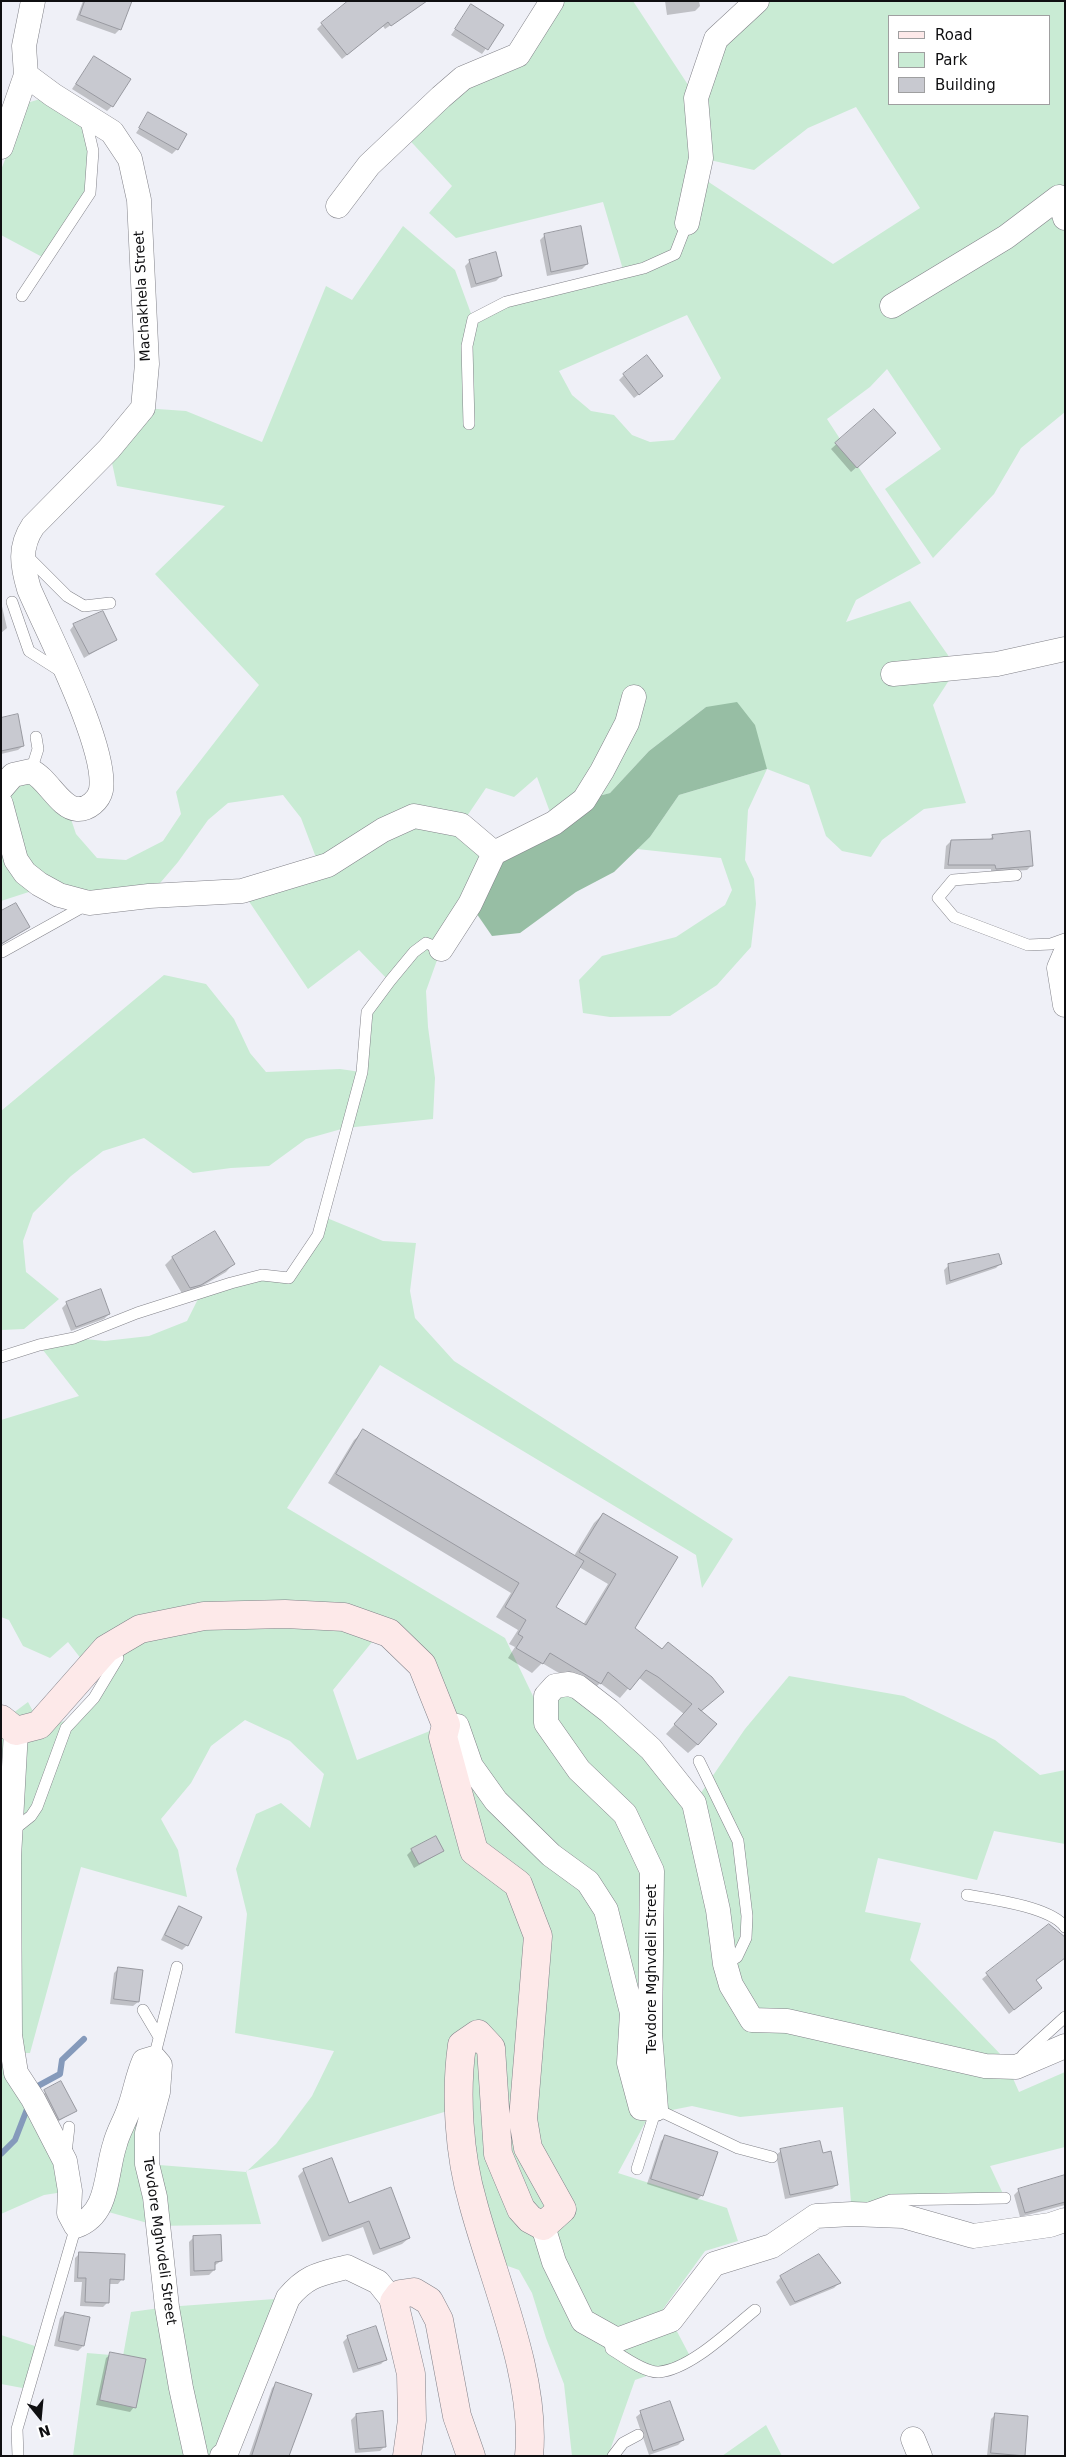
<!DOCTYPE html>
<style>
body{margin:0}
#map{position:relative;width:1066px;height:2457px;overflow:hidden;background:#eff0f7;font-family:"DejaVu Sans",sans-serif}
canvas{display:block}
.frame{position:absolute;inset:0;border:2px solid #0f0f11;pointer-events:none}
.legend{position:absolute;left:888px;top:15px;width:162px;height:90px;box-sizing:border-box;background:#fff;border:1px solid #9f9fa0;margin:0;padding:6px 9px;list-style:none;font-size:15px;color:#0f0f11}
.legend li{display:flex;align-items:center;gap:10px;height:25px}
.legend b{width:25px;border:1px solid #9f9fa0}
.north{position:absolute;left:15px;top:2392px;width:50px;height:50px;-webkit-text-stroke:4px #fff;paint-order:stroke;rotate:163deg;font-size:14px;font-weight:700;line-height:20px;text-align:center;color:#0f0f11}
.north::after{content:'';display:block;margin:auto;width:18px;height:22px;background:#0f0f11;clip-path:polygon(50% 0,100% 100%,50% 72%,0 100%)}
</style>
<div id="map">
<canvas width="1066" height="2457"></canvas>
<div class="frame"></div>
<ul class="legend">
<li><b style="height:6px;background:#fde9e9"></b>Road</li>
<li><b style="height:14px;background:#c9ebd4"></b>Park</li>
<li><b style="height:14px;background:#c8c9d0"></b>Building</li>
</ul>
<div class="north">N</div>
</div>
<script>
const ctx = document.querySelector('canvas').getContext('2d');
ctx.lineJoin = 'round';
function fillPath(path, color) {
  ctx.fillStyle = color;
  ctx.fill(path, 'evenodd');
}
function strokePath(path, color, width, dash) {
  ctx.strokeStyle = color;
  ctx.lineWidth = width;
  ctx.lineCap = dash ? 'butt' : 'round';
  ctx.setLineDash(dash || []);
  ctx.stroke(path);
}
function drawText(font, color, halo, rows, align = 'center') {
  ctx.font = font + ' "DejaVu Sans",sans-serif';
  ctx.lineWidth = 4.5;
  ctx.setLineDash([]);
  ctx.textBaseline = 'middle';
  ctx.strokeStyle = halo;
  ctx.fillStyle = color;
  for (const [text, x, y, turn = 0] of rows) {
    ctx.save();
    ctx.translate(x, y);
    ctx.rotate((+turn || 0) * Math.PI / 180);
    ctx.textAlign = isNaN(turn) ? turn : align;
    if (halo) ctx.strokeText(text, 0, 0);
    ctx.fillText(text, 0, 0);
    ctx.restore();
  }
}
fillPath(new Path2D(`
 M552,1h81l63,96 20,-58 41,-38h308v411l-44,36 -27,46 -61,64 -48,-69 56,-40 -54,-80 -17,18 -43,32 94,144 -65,37 -10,22 64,-21 47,67 -24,37 33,98 -42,6 -42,31 -11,17 -29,-6 -16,-15 -17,-51 -42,-16 -19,41 -3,50 9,19 2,25 -5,43 -34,38 -47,31 -60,1 -27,-4 -4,-33 23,-24 74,-19 49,-32 7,-15 -11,-32 -84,-9 13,-12 29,-42 88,-26 -61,-62 -57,44 -39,42 -26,7 -30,23 -17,-46 -23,20 -28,-9 -25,37 33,28 -53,96 -15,42 2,36 7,51 -2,41 -88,9 -39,11 -37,27 -38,2 -38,5 -49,-35 -41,13 -32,25 -38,37 -10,28 3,31 33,27 -35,30 -23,1v-219l163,-136 42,9 28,35 16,34 16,19 74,-3 21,3 6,-60 22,-31 -30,-31 -51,39 -66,-98 85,-26 -12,-10 -14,-37 -18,-23 -55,8 -20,17 -30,42 -29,34 -114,-6 -34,11c0,-39 -1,-78 10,-117l16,-6 43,38 6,18 21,24 29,2 37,-19 18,-27 -5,-22 83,-107 -104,-111 70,-68 -108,-20 -8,-37 34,-41 43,3 76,31 64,-156 26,14 51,-74 52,44 18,49 33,-17 118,-29 -21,-71 -147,36 -27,-25 23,-27 -49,-53 115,-78zM890,16h160v88h-160zM856,107l64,101 -87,56 -135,-89 3,-17 53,12 54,-42zM687,315l34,63 -47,62 -24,2 -18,-7 -18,-20 -23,-4 -19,-16 -13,-24z
 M53,95l32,20 8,36 -3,42 -44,66 -45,-24v-65l26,-67z
 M322,1216l61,25 33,2 -6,48 5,27 39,43 279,178 -31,49 -6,-33 -316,-190 -93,143 218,130 40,83 -1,-11 25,-26 125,119 51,-74 44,-53 115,20 91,44 45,35 25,-5v74l-71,-13 -17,49 -99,-22 -13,54 56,11 -11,37 94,98 15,34 46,-20v75l-75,19 15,32 -114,2 -39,14 -9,-107 -103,10 -48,-11 -25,5 -21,10 -28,52 109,35 11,33 -33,10 -42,58 8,11 21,40 -57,20 -27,76h-36l-8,-72 -18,-46 -14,-45 -13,-23 -31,-11 -27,-152 -215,64 15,53 -103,2 -60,-17 39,-132 10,87 99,8 30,-28 36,-48 22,-45 -99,-18 12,-119 -11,-45 20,-55 25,-11 29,25 14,-54 -34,-33 -45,-21 -34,26 -20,37 -30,36 17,31 9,47 -106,-30 -51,186h-17l57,138 -26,4 -43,19v-492l27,-20 7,13 24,8 15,-6 30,-36 -22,-21 -14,-18 -18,16 -27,-12 -14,-26 -8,-3v-197l78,-24 -40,-51 35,-7 31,3 44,-5 38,-15 14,-28 30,-10 58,-5zM381,1631l47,41 17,53 -88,35 -24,-70z
 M288,2298l-61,155 11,3h-165l14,-103 36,3 8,-44 36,-5z
 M1,2335l40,13 -13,41 -27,-5z
 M766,2425l16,31h-60z`), '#c9ebd4');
fillPath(new Path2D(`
 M737,702l18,23 12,44 -88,26 -29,42 -36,35 -38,20 -56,41 -28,3 -22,-32 24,-51 90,-53 26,-7 39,-42 57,-44z`), '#97bea4');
fillPath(new Path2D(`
 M83,1h47l-10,28 -5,5 -39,-14z
 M665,1h34l1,5 -5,5 -28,4z
 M420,5l-35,24 -2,-3 -41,33 -25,-30 5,-5z
 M472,5l31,20 -21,29 -31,-19z
 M94,57l18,49 -5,5 -35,-22z
 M149,114l28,35 -5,5 -36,-21z
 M545,235l42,29 -5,5 -35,7 -7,-36z
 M470,261l31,15 -5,5 -25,7 -6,-22z
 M624,375l33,6 -23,17 -15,-18z
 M874,410l16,28 -39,34 -20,-23z
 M1,602l6,26 -6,5z
 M74,625l42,14 -32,19 -14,-28z
 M1,719l22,27 -5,4 -17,4z
 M993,836l39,29 -5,5 -36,3v-4h-47l2,-23 5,-5 38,-1z
 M1,913l27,14 -27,18z
 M214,1233l19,31 -7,8 -34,20 -9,3 -18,-30 7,-7z
 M1000,1264l-4,4 -50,17 -2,-15 5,-5z
 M67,1303l42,11 -5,5 -33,12 -9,-23z
 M364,1431l210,125 20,-33 9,-9 30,114 90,64 -23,20 -2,32 -10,9 -22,-19 18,-20 -46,-37 -18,21 -20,-15 -9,9 -49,-29 -10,10 -24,-15 7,-11 -6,-3 9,-14 -22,-13 15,-24 -183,-110 26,-43zM579,1567l29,17 -25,41 -28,-17z
 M412,1850l31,1 -29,17 -7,-13z
 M180,1907l7,38 -5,5 -21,-10 14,-28z
 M1049,1925l-14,56v12l-26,21 -27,-35z
 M119,1968l19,34 -5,4 -23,-2 4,-31z
 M61,2083l14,28 -21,13 -14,-28z
 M666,2136l36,59 -5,5 -50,-16 14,-43z
 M781,2151l41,3 15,31 -5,4 -47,10 -9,-44z
 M304,2170l45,35 60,33 -7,6 -29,11 -10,-28 -41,15 -24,-66z
 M1065,2179v26l-45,12 -6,-22 5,-5z
 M194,2237l27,24 -7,5v4l-5,5 -19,1 -1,-34z
 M80,2253l42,26 -4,5h-9l-1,18 -5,5 -23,-1 2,-24h-8l1,-24z
 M781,2277l58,6 -5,5 -44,18 -14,-24z
 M65,2313l24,5 -6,28 -5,5 -24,-5 6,-28z
 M348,2337l38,22 -5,5 -28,9 -10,-31z
 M111,2354l23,53 -4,5 -34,-7 10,-47z
 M277,2383l10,73h-38l23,-68z
 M641,2413l42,27 -5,5 -29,10 -13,-38z
 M996,2414l27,42h-36l4,-37z
 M356,2415l29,31 -5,5 -25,2 -4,-33z`), '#0003');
strokePath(new Path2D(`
 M34,2092l2,-5 24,-13 2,-14 22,-21
 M1,2154l14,-14 14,-36`), '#859abb', 6);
const building = new Path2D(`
 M85,1h47l-11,29 -41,-15z
 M348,1h79l-36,25 -3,-4 -41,33 -26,-32z
 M471,4l33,21 -16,25 -33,-21z
 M94,56l37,23 -18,28 -37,-23z
 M148,112l39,22 -9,16 -39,-22z
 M581,226l7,38 -37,8 -7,-38z
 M496,252l6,24 -26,8 -7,-24z
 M647,355l16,21 -24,19 -16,-21z
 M874,409l22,24 -39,35 -22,-25z
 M103,611l14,29 -28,14 -16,-30z
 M18,714l6,32 -23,5v-33z
 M1030,831l3,35 -37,3 -1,-4h-47l3,-25 42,-1 -1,-4z
 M16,903l14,24 -29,17v-33z
 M215,1231l20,33 -34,21 -11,3 -18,-31z
 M999,1254l3,10 -52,17 -2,-17z
 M101,1289l9,25 -34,13 -10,-25z
 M363,1429l221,132 -28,46 30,18 30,-51 -37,-22 24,-39 75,44 -43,71 27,21 6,-7 44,35 12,15 -23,19 -3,-3 19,16 -19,21 -24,-21 18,-20 -34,-27 -12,-7 -16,20 -22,-18 -7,12 -51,-31 -7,11 -27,-16 7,-11 -5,-3 8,-14 -21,-13 14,-24 -183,-109z
 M436,1836l8,15 -25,13 -8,-15z
 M179,1906l23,11 -14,29 -23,-11z
 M1049,1924l16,13v21l-29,22 6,8 -28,22 -28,-37z
 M118,1967l25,3 -4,32 -25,-3z
 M61,2081l16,30 -18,9 -15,-30z
 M665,2135l53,17 -15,44 -52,-17z
 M820,2141l3,12 8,-2 7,34 -48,10 -10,-46z
 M332,2158l17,45 42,-16 19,51 -30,11 -11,-28 -40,15 -26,-67z
 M1065,2175v27l-40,11 -7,-24z
 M221,2235l1,26 -7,1v8l-21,1 -1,-35z
 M79,2252l46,2 -1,26 -14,-1 -1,24 -24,-1 1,-24h-8z
 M819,2254l22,29 -46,19 -15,-26z
 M65,2312l25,5 -6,29 -25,-5z
 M376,2326l11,34 -29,9 -11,-33z
 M110,2352l36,7 -10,49 -36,-8z
 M276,2382l36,12 -23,62h-37z
 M670,2401l14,39 -31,11 -13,-40z
 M383,2411l3,36 -27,2 -3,-35z
 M995,2413l33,3 -3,40 -34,-3z`);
fillPath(building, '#c8c9d0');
strokePath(building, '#9899a0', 1);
const lane = new Path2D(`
 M22,296l68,-103 3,-42 -8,-34
 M469,424l-2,-78 6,-27 33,-17 138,-34 31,-14 12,-31
 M25,554l42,42 17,10 26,-3
 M12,602l17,49 33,21
 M31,771l7,-22 -2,-12
 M1016,875l-63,5 -15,18 16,19 74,28 23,-1 14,-5
 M2,952l86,-48
 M1,1357l38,-12 35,-7 63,-25 94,-30 31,-8 27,3 29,-43 44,-163 5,-60 23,-31 24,-29 12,-9 15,6
 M699,1761l39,80 9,75 -1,22 -9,19 -12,7
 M11,1832l20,-16 6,-9 29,-79 28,-30 24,-40
 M967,1895c24,4 84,12 98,32
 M143,2010l16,27
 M1023,2055l42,-38
 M154,2058l23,-91
 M66,2153l3,-26
 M637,2169l19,-60 82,39 34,9
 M869,2208l22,-8 114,-2
 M609,2338l2,11c11,7 34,24 48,23 32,-3 71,-42 96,-62
 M18,2456l-1,-27 59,-203
 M613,2456l10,-13 15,-8`);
const street = new Path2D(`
 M1,147l25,-72 -2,-29 9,-45
 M338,206l31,-41 72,-68 22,-19 55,-23 34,-54
 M687,223l14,-65 -5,-60 20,-59 41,-38
 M892,306l114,-69 53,-40 6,21
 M893,674l104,-10 68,-15
 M1,789l12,-14 18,-4c17,8 29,37 46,38 11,1 22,-9 24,-19 7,-42 -54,-159 -72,-201 -7,-24 -10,-42 4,-63l76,-77 34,-41 4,-44 -8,-164 -9,-41 -18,-27 -59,-37 -27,-20
 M1,804l15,56 9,13 14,11 20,11 30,8 60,-7 93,-5 86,-26 55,-35 31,-14 47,9 33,28
 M441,949l29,-45 24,-51 60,-30 30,-23 18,-29 25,-48 7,-26
 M1065,954l-6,14 6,37
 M446,1725l11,1 14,40 25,35 55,54 37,27 18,28 26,103 -3,50 12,45 15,1 -6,-75 2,-163 -27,-57 -46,-44 -33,-47v-27l9,-10 14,-2 9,3 31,24 42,38 43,54 24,107 7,54 6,21 21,35 35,1 198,45 31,1 49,-21
 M16,1731l-7,126 1,178 6,38 17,26 32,62 5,30 -1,22 7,13c34,-12 29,-53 39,-82 3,-12 10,-23 14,-35 6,-16 8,-32 15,-48l10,-3 6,7 -2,27 -11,41v31l8,33 12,110 14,81 15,68
 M543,2226l11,36 29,59 34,19 54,-20 43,-56 58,-18 44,-30 36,-2 51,2 70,20 77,-11 15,-5
 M913,2439l7,17
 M222,2456l4,-3 62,-155c19,-23 32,-24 59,-31l31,15 16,20`);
const secondary = new Path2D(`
 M1,1719l15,12 23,-6 67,-76 34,-20 64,-13 81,-2 59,3 45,16 33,32 24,60 -3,12 31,114 44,33 20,52 -15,183 5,29 34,61 -19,17 -13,-7 -9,-10 -23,-55 -7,-106 -13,-14 -16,11c-7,49 -3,110 11,158 20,76 64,174 56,253
 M407,2456l5,-36 -1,-46 -17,-72 6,-8 14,-2 15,9 10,19 18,96 14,40`);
strokePath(lane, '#828289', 12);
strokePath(street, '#828289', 25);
strokePath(secondary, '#828289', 29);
strokePath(lane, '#fff', 11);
strokePath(street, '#fff', 24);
strokePath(secondary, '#fde9e9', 28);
drawText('14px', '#0f0f11', '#fff', [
 ["Machakhela Street",143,296,-93],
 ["Tevdore Mghvdeli Street",652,1969,-90],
 ["Tevdore Mghvdeli Street",159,2241,82]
]);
</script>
